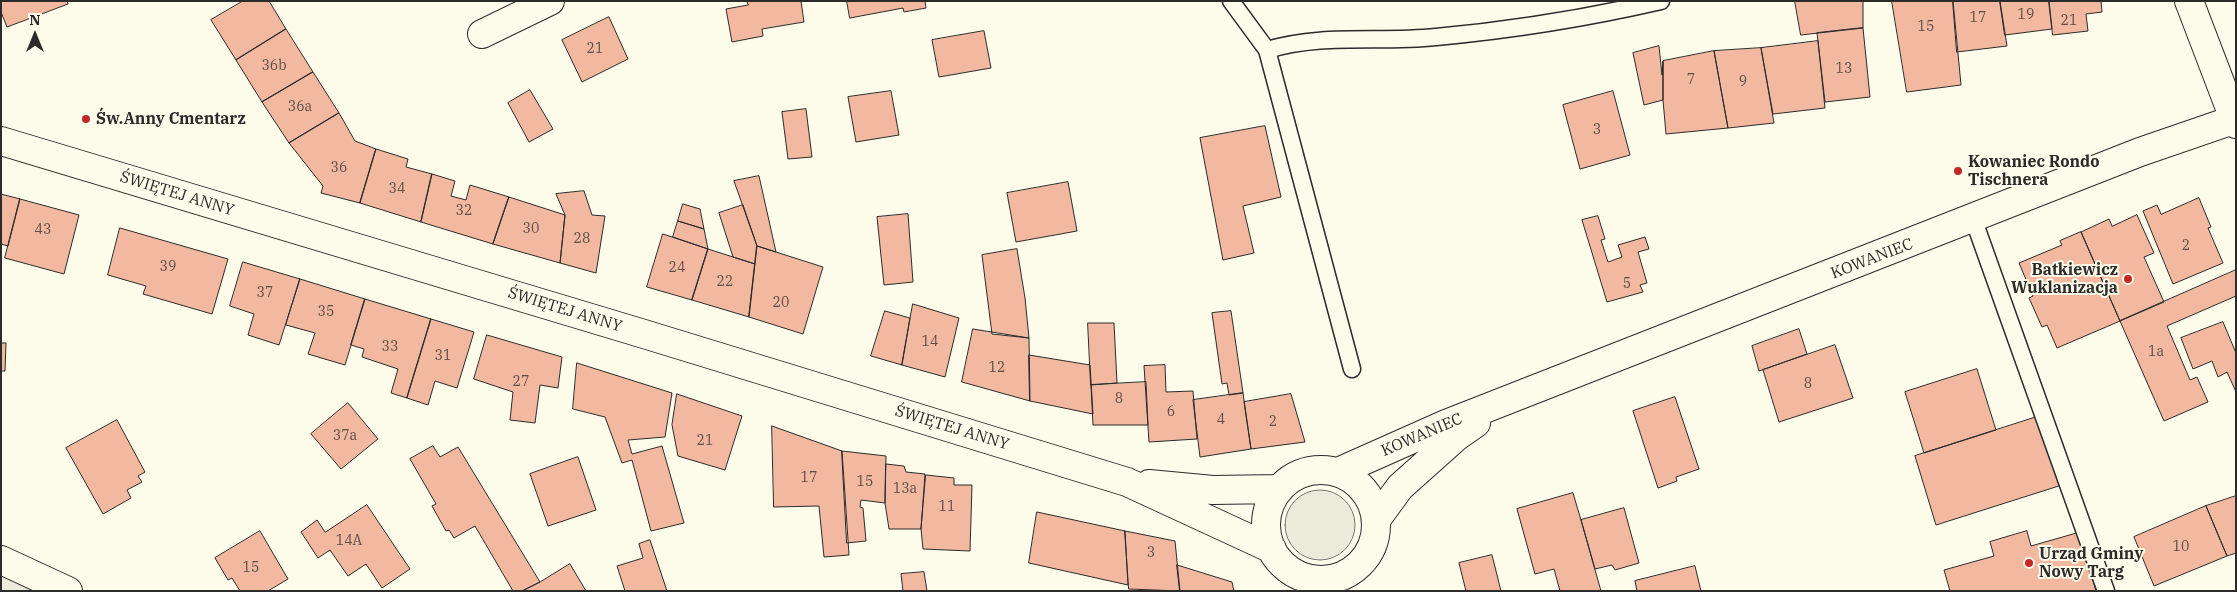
<!DOCTYPE html>
<meta charset="utf-8">
<style>
body{margin:0}
#map{position:relative;width:2237px;height:592px;overflow:hidden;background:#fdfbea;font-family:"IBM Plex Serif",serif}
canvas{display:block}
.frame{position:absolute;inset:0;border:2px solid #2b2b2b;pointer-events:none}
.north{position:absolute;left:10px;top:10px;width:50px;height:50px;-webkit-text-stroke:4px #fdfbea;paint-order:stroke;rotate:0deg;font-size:14px;font-weight:700;line-height:20px;text-align:center;color:#2b2b2b}
.north::after{content:'';display:block;margin:auto;width:18px;height:22px;background:#2b2b2b;clip-path:polygon(50% 0,100% 100%,50% 72%,0 100%)}
</style>
<div id="map">
<canvas width="2237" height="592"></canvas>
<div class="frame"></div>
<div class="north">N</div>
</div>
<script>
const ctx = document.querySelector('canvas').getContext('2d');
ctx.lineJoin = 'round';
function fillPath(path, color) {
  ctx.fillStyle = color;
  ctx.fill(path, 'evenodd');
}
function strokePath(path, color, width, dash) {
  ctx.strokeStyle = color;
  ctx.lineWidth = width;
  ctx.lineCap = dash ? 'butt' : 'round';
  ctx.setLineDash(dash || []);
  ctx.stroke(path);
}
function drawText(font, color, halo, rows, align = 'center') {
  ctx.font = font + ' "IBM Plex Serif",serif';
  ctx.lineWidth = 4;
  ctx.setLineDash([]);
  ctx.textBaseline = 'middle';
  ctx.strokeStyle = halo;
  ctx.fillStyle = color;
  for (const [text, x, y, turn = 0] of rows) {
    ctx.save();
    ctx.translate(x, y);
    ctx.rotate((+turn || 0) * Math.PI / 180);
    ctx.textAlign = isNaN(turn) ? turn : align;
    if (halo) ctx.strokeText(text, 0, 0);
    ctx.fillText(text, 0, 0);
    ctx.restore();
  }
}
const green = new Path2D(`
 M1285 525a35 35 0 1 1 70 0a35 35 0 1 1-70 0Z
 M1,574l38,17h-38z`);
fillPath(green, '#ecebdb');
strokePath(green, '#74746e', 1);
const building = new Path2D(`
 M1,1h66l1,3 -61,23 -6,-15z
 M243,1h26l17,28 -50,31 -25,-40z
 M747,1h54l3,21 -42,7 1,7 -31,6 -6,-33 22,-4z
 M847,1h78l1,7 -22,4 -1,-4 -53,10z
 M1795,1h68v27l-62,7z
 M1892,1h61l8,84 -54,7z
 M1953,1h47l7,45 -50,6z
 M2000,1h49l3,28 -47,6z
 M2049,1h52l1,11 -16,2 2,17 -35,4z
 M609,17l19,42 -46,23 -20,-42z
 M1863,28l7,69 -45,5 -8,-69z
 M286,29l27,43 -51,30 -26,-42z
 M984,31l7,37 -52,9 -7,-37z
 M1818,41l7,67 -52,6 -12,-66z
 M1659,46l3,29 1,-14v39l-19,5 -11,-52z
 M1761,48l13,75 -46,5 -14,-77z
 M1714,51l14,77 -62,6 -3,-34v-39z
 M313,72l26,41 -50,30 -27,-41z
 M530,90l23,39 -24,13 -21,-39z
 M891,91l8,44 -43,7 -8,-45z
 M1613,91l17,64 -50,14 -17,-64z
 M806,109l6,48 -24,2 -6,-47z
 M339,113l16,28 21,8 -16,54 -39,-10 2,-7 -34,-43z
 M1265,126l16,71 -38,9 11,47 -31,7 -23,-122z
 M376,149l32,10 -2,8 26,7 -11,48 -61,-19z
 M432,174l23,7 -4,15 15,4 4,-15 39,12 -16,47 -72,-22z
 M759,176l17,76 -19,-6 -23,-65z
 M1068,182l9,49 -61,11 -9,-49z
 M584,191l8,24 13,1 -9,57 -36,-10 5,-48 -9,-21z
 M1,194l19,5 -12,47 -7,-2z
 M509,197l56,18 -5,48 -67,-19z
 M2199,198l12,29 -3,1 15,35 -50,21 -30,-73 14,-6 4,9z
 M20,199l59,16 -15,59 -59,-16z
 M683,204l17,5 4,20 -26,-8z
 M743,205l14,41 -2,18 -22,-7 -14,-44z
 M908,214l5,68 -29,3 -7,-68z
 M2137,215l17,38 -10,4 20,45 -44,19 -39,-89 28,-13 3,7z
 M1598,216l7,23 -4,1 7,22 14,-5 -4,-12 27,-8 4,12 -11,3 9,31 -7,2 3,7 -36,10 -25,-82z
 M678,221l26,8 4,20 -35,-12z
 M120,228l108,31 -16,55 -69,-20 3,-8 -38,-11z
 M2081,232l39,89 -63,27 -10,-23 -5,2 -13,-29 4,-2 -14,-33 43,-18 -2,-4z
 M663,234l45,15 -16,51 -45,-13z
 M757,246l66,21 -20,67 -54,-17z
 M708,249l47,15 -6,53 -57,-17z
 M1017,249l8,49 4,40 -37,-4 -10,-79z
 M243,262l57,17 -21,66 -31,-10 6,-21 -24,-8z
 M2236,270v26l-69,30 23,54 7,-3 11,25 -44,19 -44,-100z
 M300,279l65,20 -20,66 -37,-11 7,-21 -29,-8z
 M365,299l66,20 -24,79 -16,-5 7,-24 -36,-12 2,-8 -13,-4z
 M913,304l46,14 -14,59 -43,-12z
 M885,311l25,7 -8,47 -31,-9z
 M1231,311l12,82 -14,2 -2,-12 -5,1 -10,-71z
 M431,319l43,13 -17,56 -22,-7 -7,24 -21,-7z
 M2223,322l13,31v39l-9,-20 -9,5 -6,-16 -19,8 -12,-31z
 M1088,323h26l3,60 -26,2z
 M973,329l56,9 1,63 -68,-19z
 M1799,329l8,25 -48,17 -7,-25z
 M487,335l75,22 -4,31 -18,-3 -5,38 -25,-3 3,-28 -39,-13z
 M1,343h5l-1,28h-4z
 M1835,345l18,53 -74,24 -16,-52z
 M1029,355l61,10 3,49 -63,-13z
 M577,363l95,30 -7,44 -37,3 4,14 30,-8 22,77 -33,8 -19,-71 -10,3 -17,-46 -32,-8z
 M1165,365l1,27 27,-1 4,48 -48,3 -5,-76z
 M1977,369l19,61 -72,23 -19,-61z
 M1146,382l2,43h-55l-2,-40z
 M1243,393l8,56 -51,8 -7,-57z
 M677,394l65,22 -17,54 -47,-14 -6,-31z
 M1291,394l14,48 -54,7 -7,-47z
 M1675,397l24,72 -23,8 1,4 -19,7 -25,-77z
 M348,403l30,36 -37,30 -30,-35z
 M2043,415l22,69 -129,41 -21,-69z
 M117,420l28,52 -7,4 4,6 -15,8 4,8 -28,16 -37,-66z
 M772,426l70,25 7,104 -25,2 -5,-51 -45,1z
 M433,446l7,11 18,-10 82,135 -18,9h-9l-38,-65 -21,12 -5,-8 -3,1 -14,-25 4,-2 -26,-45z
 M842,451l44,5 -1,47 -24,-3 -1,7 3,1 3,33 -19,2z
 M578,457l18,53 -48,16 -18,-52z
 M886,464l18,2 2,6 19,2 -4,55h-32l-4,-26z
 M926,475l28,3v7h18l-2,66 -47,-2 -2,-20z
 M1573,493l8,27 20,71h-41l-6,-22 -19,5 -18,-65z
 M2236,496v57l-9,3 -21,-50z
 M367,505l43,64 -28,19 -16,-24 -18,12 -18,-26 -12,8 -17,-26 16,-12 8,12z
 M2206,506l21,50 -73,30 -20,-49z
 M1624,508l15,55 -24,7 -3,-5 -17,4 -14,-49z
 M1037,512l88,19 3,54 -99,-22z
 M260,531l28,48 -20,12h-28l-8,-13 -4,2 -13,-22z
 M1125,531l50,10 5,50 -51,-2z
 M2027,531l4,15 49,-14 16,59h-146l-6,-21 50,-14 -4,-14z
 M650,540l17,51h-42l-8,-25 26,-8 -4,-14z
 M1492,555l9,36h-35l-7,-28z
 M570,564l16,27h-64l18,-9z
 M1177,565l55,17 2,9h-54z
 M1695,566l6,25h-64l-2,-10z
 M924,572l3,19h-24l-2,-17z`);
fillPath(building, '#f2b8a0');
strokePath(building, '#2b2b2b', 1);
const service = new Path2D(`
 M1231,1l36,49 85,319
 M1267,50c57,-17 111,-7 169,-13 76,-7 151,-19 225,-36
 M1973,218l133,373`);
const minor = new Path2D(`
 M2189,1l47,123
 M482,34l68,-33
 M1,560l67,31`);
const tertiary = new Path2D(`
 M1,141l643,193 483,148 145,67
 M1266 525a55 55 0 1 1 110 0a55 55 0 1 1-110 0Z
 M1338,472l108,-48 694,-272 96,-33
 M1149,484l64,6 66,-1
 M1376,520l24,-33 56,-50 20,-14`);
strokePath(service, '#2b2b2b', 19);
strokePath(minor, '#2b2b2b', 30);
strokePath(tertiary, '#2b2b2b', 30);
strokePath(service, '#fdfbea', 16);
strokePath(minor, '#fdfbea', 28);
strokePath(tertiary, '#fdfbea', 28);
for (const [x, y, r, color] of [
 [86,119,5,"#c62828"],
 [1958,171,5,"#c62828"],
 [2128,279,5,"#c62828"],
 [2029,563,5,"#c62828"]
]) {
  const dot = new Path2D();
  dot.arc(x, y, r, 0, 2 * Math.PI);
  ctx.fillStyle = color;
  ctx.fill(dot);
  strokePath(dot, '#fdfbea', 2);
}
drawText('14px', '#5d4e48', null, [
 ["19",2026,15],
 ["17",1978,18],
 ["21",2069,21],
 ["15",1926,27],
 ["21",595,49],
 ["36b",274,66],
 ["13",1844,69],
 ["7",1691,80],
 ["9",1743,82],
 ["36a",300,107],
 ["3",1597,130],
 ["36",339,168],
 ["34",397,189],
 ["32",464,211],
 ["30",531,229],
 ["43",43,230],
 ["28",582,239],
 ["2",2186,246],
 ["39",168,267],
 ["24",677,268],
 ["22",725,282],
 ["5",1627,284],
 ["37",265,293],
 ["20",781,303],
 ["35",326,312],
 ["14",930,342],
 ["33",390,347],
 ["1a",2156,352],
 ["31",443,356],
 ["12",997,368],
 ["27",521,382],
 ["8",1808,384],
 ["8",1119,399],
 ["6",1171,412],
 ["4",1221,420],
 ["2",1273,422],
 ["37a",345,436],
 ["21",705,441],
 ["17",809,478],
 ["15",865,482],
 ["13a",905,489],
 ["11",947,507],
 ["14A",349,541],
 ["10",2181,547],
 ["3",1151,553],
 ["15",251,568]
]);
drawText('bold 16px', '#2b2b2b', '#fdfbea', [
 ["Św.Anny Cmentarz",96,119],
 ["Kowaniec Rondo",1968,162],
 ["Tischnera",1968,180],
 ["Batkiewicz",2118,270,"right"],
 ["Wuklanizacja",2118,288,"right"],
 ["Urząd Gminy",2039,554],
 ["Nowy Targ",2039,572]
], 'left');
drawText('16px', '#2b2b2b', '#fdfbea', [
 ["ŚWIĘTEJ ANNY",177,194,17],
 ["KOWANIEC",1872,259,-21],
 ["ŚWIĘTEJ ANNY",565,310,17],
 ["ŚWIĘTEJ ANNY",952,428,17],
 ["KOWANIEC",1422,435,-23]
]);
</script>
